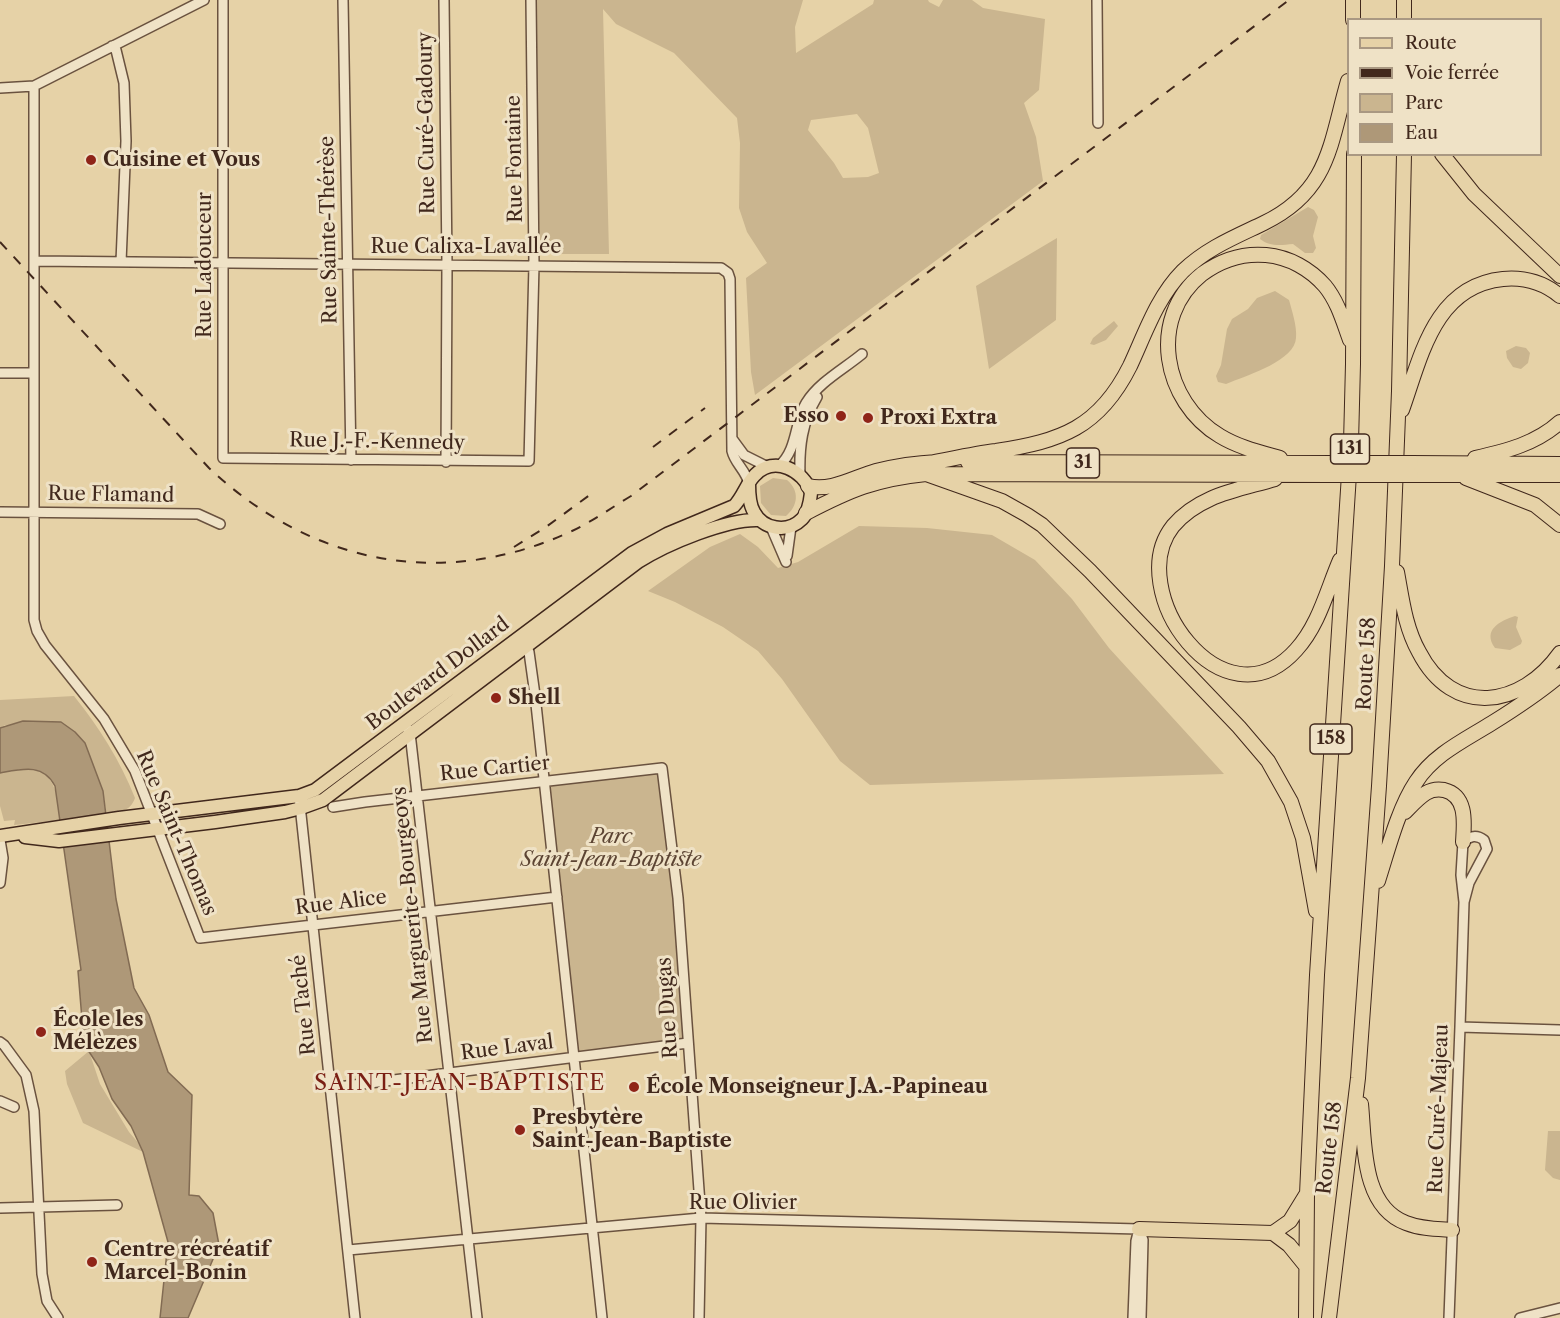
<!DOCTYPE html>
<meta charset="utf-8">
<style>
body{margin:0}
#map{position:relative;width:1560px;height:1318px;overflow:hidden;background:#e6d2a7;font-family:"Libre Caslon Text",serif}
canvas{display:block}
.legend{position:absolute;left:1347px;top:18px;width:195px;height:138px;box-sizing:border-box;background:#efe2c6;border:2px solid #a99882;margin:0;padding:8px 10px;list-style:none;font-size:18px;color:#41281c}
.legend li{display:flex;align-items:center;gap:12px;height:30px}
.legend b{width:30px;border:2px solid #a99882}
</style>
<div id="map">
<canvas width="1560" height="1318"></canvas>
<ul class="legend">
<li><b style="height:8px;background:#e6d2a7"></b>Route</li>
<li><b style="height:8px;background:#41281c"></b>Voie ferrée</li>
<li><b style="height:16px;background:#cab58f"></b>Parc</li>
<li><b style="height:16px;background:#ae9878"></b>Eau</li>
</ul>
</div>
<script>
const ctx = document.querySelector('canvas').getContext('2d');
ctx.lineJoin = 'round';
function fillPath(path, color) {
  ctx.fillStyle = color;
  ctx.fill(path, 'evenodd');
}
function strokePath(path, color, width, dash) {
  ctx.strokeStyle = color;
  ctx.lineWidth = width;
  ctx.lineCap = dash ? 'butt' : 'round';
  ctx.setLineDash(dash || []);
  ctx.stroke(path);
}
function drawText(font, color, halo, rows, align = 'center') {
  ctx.font = font + ' "Libre Caslon Text",serif';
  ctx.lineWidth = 6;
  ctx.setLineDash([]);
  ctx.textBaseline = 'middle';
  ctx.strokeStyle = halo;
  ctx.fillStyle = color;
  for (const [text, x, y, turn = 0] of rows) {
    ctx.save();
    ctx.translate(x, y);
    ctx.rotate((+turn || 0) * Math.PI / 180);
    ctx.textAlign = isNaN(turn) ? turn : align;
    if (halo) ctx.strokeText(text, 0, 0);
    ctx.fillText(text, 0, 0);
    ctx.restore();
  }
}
fillPath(new Path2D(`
 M534,0h269l-8,27 1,26 77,-49 1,-4h54l1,2 10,5 4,-7h29l11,8 62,11 -6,71 -15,13 12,34 7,44 -288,214 -4,-23 -5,-94 21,-15 -20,-31 -8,-24 1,-65 -3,-25 -63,-65 -58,-29 -13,-15 6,245h-69zM857,114l11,14 11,45 -11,4 -25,1 -9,-15 -26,-33 3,-10z
 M1308,207l6,3 4,7 -5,19 3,12 -3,5h-8l-12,-9c-12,1 -23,3 -33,-5l1,-4z
 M1057,238l-1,82 -67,49 -13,-83z
 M1275,291l14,9c3,11 8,26 7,38 -1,22 -47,37 -65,44l-5,2 -8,-2 -2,-6 5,-11 6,-36 5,-10 16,-10 9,-11z
 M1114,321l4,5 -12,14 -12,5 -4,-1 3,-6z
 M1516,346l10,2 4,5 -2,10 -7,6 -8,-2 -6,-9 -1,-7z
 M773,478l14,2c13,11 11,26 -1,36l-15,-1 -10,-12 -1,-17z
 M859,526l68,2 65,7 43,25 37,39 37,49 115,126 -354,11 -30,-24 -58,-82 -24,-28 -35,-24 -48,-25 -27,-11 62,-44 30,-13 18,13 20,21 20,-6z
 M1515,616l3,1 -2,10 6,14 -1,3 -11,6 -15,-2c-13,-18 5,-27 20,-32z
 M74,696c25,31 46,64 61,102 -5,14 -15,14 -29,14l-3,-21 -18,-48 -80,-18 -5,3v-28z
 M31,768c26,6 26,29 30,52l-47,5 1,-5 -11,1 -4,-15v-33z
 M662,768l26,275 -114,14 -30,-275z
 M89,1051l11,33 29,48 12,14 2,6 -60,-29 -16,-39 -2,-13z
 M1548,1131h12v49l-7,-2 -8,-8z`), '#cab58f');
const water = new Path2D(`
 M23,721l38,1 14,10 10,11 18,48 13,108 18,89 15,27 19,57 24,23 -3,100 10,1 14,17 6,32 -31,73h-28l8,-76 -25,-90 -12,-26 -19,-27 -13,-32 -15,-23 -6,-73 3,-1 -26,-184c-12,-23 -33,-17 -55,-13v-45z`);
fillPath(water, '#ae9878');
strokePath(water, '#826b53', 1.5);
const minor = new Path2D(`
 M223,0v458l306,3 5,-196 -3,-265
 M343,0l8,460
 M444,0l3,264 -1,198
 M1097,0l1,123
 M112,46l4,4 8,33 2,58 -5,121
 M34,86v534l3,11 8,14 59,74 31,52 65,167 357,-41
 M0,88l34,-2 170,-86
 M35,261l686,7 7,5 2,6 2,172c3,13 14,19 17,33
 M0,373h33
 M733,440l11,15 24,12
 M779,466c19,-17 15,-43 27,-63 13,-21 38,-34 56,-49
 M800,476c-1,-29 2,-54 17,-79
 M0,512l198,2 22,10
 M771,527l15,35
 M787,556l4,-29
 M525,643l4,9 6,43 67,623
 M404,724l6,9 67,585
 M299,796l56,522
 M333,807l32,-5 297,-34 16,130 23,320 -2,100
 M0,840l3,18 -3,25
 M1460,1027l100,3
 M0,1042l4,3 22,30 8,36 8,163 5,27 11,17
 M330,1088l358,-45
 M0,1101l14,6
 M0,1208l117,-3
 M1139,1229l4,11 -2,78
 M348,1250l353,-32 438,11
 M1133,1318l3,-77 3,-12
 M1449,1318l11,-291 4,-125 -3,-27 2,-33c7,-6 13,-8 21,-2l3,9 -18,34 -5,19
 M1520,1318l40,-10`);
const major = new Path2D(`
 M0,836l119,-18 180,-22 16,-6 317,-237 35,-19 67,-28c9,-9 12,-22 21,-31 19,-20 49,-5 56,18 -1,9 -3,20 -9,26 -15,15 -39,10 -48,-7 -5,-8 -5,-19 -5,-28
 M25,837l34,4 156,-19 70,-10 16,-4 22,-8 315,-238c28,-18 90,-44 122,-42`);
const highway = new Path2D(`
 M1353,0v20
 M1404,20v-20
 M1442,154l32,40 86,82
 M1402,410c19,-53 32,-124 101,-131 21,-2 41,4 57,17
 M1280,458c-21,-6 -42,-11 -60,-22 -57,-34 -73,-118 -18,-162 19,-14 41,-21 64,-19 23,2 44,14 59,31 13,16 18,35 25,54
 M1475,458c31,-7 61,-14 85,-36
 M968,462l367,1
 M929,463c22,-4 44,-9 67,-12 65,-10 103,-23 134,-85 15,-32 27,-69 53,-95 24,-23 52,-34 81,-48 66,-32 66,-80 84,-142
 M1411,463l149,1
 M926,474l76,27 25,14 15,10 48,46 149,156 29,34 23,41 12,36 13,73
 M1411,475h149
 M1466,478l69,27 25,20
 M1275,479c-37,11 -76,16 -102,47 -51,64 50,205 123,124 23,-25 31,-60 44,-90
 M808,486c23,6 46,-9 68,-15 20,-5 40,-8 61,-9
 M806,513c44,-23 70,-34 120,-39l408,1
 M1397,572c5,27 8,55 22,80 34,66 102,56 141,1
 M1405,812c6,-6 13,-14 21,-19 5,-3 12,-4 18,-3 24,6 20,34 19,52
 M1378,881c10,-31 20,-72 38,-99 18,-28 49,-42 76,-59 24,-15 47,-30 68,-48
 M1361,1104c4,39 0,102 45,119 15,6 31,6 46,7
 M1139,1229l134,4 16,12 17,21
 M1273,1233l17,-12 16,-26
 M1306,1318l1,-124 10,-219 34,-532 2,-79 1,-210
 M1329,1318l29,-240 21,-292 13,-220 7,-175 5,-237`);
strokePath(minor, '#6a523f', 12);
strokePath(major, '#41281c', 15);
strokePath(highway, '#41281c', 16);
strokePath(minor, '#efe2c6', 9);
strokePath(major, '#e6d2a7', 12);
strokePath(highway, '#e6d2a7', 14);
strokePath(new Path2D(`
 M0,242l209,226c102,96 234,123 363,63 21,-10 39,-23 59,-35l658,-496
 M653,447l52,-39
 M514,547l32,-20 45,-33`), '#41281c', 2, [10, 10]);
const highwayBridge = new Path2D(`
 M1335,463h76
 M1334,475h77`);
strokePath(highwayBridge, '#41281c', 16, []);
strokePath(highwayBridge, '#e6d2a7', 14);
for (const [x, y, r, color] of [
 [91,160,6,"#8f2418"],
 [841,416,6,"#8f2418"],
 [868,418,6,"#8f2418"],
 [496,698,6,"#8f2418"],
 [41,1032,6,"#8f2418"],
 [634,1087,6,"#8f2418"],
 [520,1130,6,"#8f2418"],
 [92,1262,6,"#8f2418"]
]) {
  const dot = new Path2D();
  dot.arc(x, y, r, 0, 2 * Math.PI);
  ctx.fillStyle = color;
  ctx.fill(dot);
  strokePath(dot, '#efe2c6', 2);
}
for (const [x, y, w] of [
 [1350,449,39],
 [1083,463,33],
 [1331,739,42]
]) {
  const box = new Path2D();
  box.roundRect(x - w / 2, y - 15, w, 30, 4.5);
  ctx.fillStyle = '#efe2c6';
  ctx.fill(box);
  strokePath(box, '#41281c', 1.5);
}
drawText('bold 18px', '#41281c', null, [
 ["131",1350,449],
 ["31",1083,463],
 ["158",1331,739]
]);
drawText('20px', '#41281c', '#efe2c6', [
 ["Rue Curé-Gadoury",427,123,-91],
 ["Rue Fontaine",515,159,-91],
 ["Rue Sainte-Thérèse",329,230,-91],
 ["Rue Calixa-Lavallée",466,247],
 ["Rue Ladouceur",205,265,-90],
 ["Rue J.-F.-Kennedy",377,442,1],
 ["Rue Flamand",111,495,1],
 ["Route 158",1367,664,-87],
 ["Boulevard Dollard",438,674,-37],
 ["Rue Cartier",495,769,-6],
 ["Rue Saint-Thomas",176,833,67],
 ["Rue Alice",341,903,-7],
 ["Rue Marguerite-Bourgeoys",413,915,-96],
 ["Rue Taché",304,1005,-96],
 ["Rue Dugas",668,1008,-94],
 ["Rue Laval",507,1048,-7],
 ["Rue Curé-Majeau",1439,1109,-88],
 ["Route 158",1330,1148,-83],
 ["Rue Olivier",743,1203]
]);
drawText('bold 20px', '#41281c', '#efe2c6', [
 ["Cuisine et Vous",103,160],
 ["Esso",829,416,"right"],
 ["Proxi Extra",880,418],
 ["Shell",508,698],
 ["École les",53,1020],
 ["Mélèzes",53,1043],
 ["École Monseigneur J.A.-Papineau",646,1087],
 ["Presbytère",532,1118],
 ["Saint-Jean-Baptiste",532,1141],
 ["Centre récréatif",104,1250],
 ["Marcel-Bonin",104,1273]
], 'left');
drawText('italic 20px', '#5c4433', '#efe2c6', [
 ["Parc",611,837],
 ["Saint-Jean-Baptiste",611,860]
]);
ctx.letterSpacing = '1.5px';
drawText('22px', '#7a1f14', '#efe2c6', [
 ["SAINT-JEAN-BAPTISTE",460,1084]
]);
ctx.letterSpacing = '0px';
</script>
